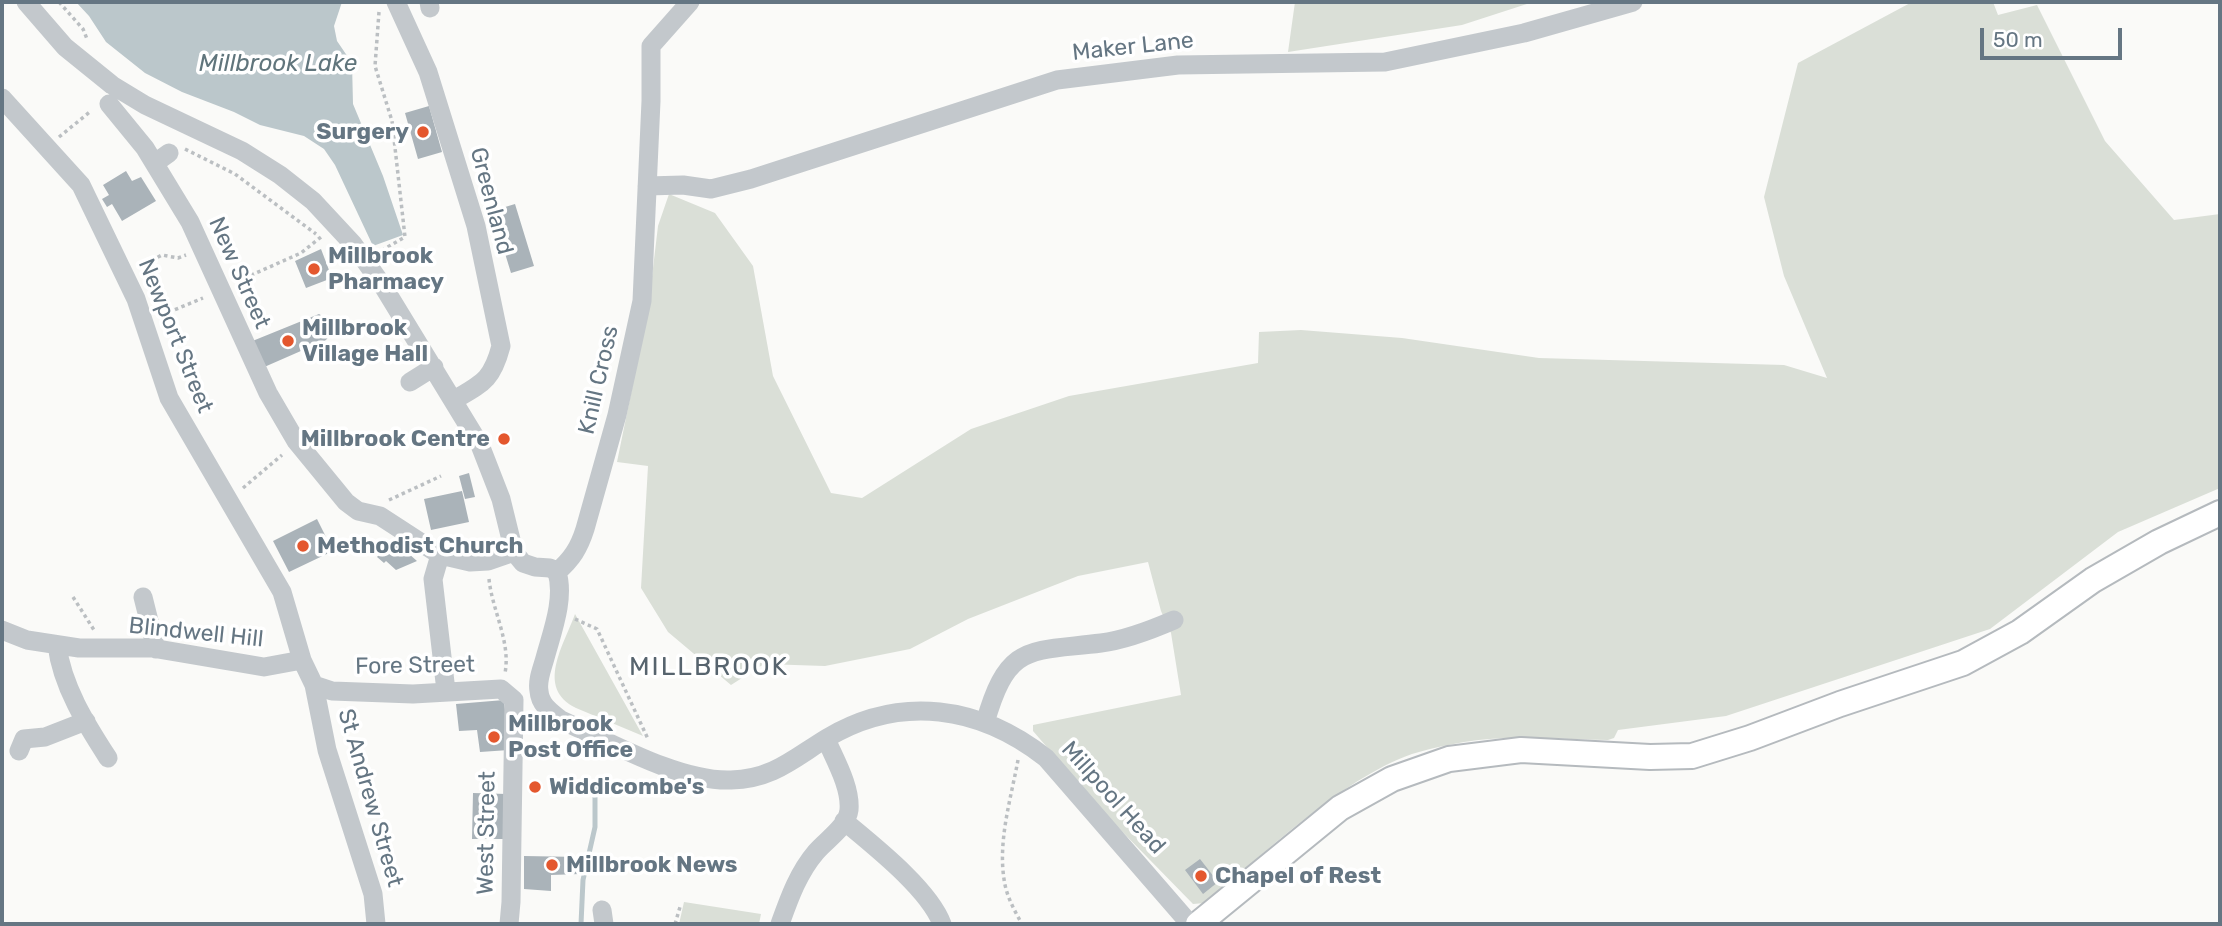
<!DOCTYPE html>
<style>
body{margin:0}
#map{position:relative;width:2222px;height:926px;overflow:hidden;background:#fafaf8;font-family:Rubik,sans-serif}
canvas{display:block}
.frame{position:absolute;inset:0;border:4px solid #657683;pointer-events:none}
.scale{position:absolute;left:1980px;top:28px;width:142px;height:32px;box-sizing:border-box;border:4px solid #657683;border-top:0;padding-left:9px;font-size:21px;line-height:24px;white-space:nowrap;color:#657683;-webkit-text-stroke:5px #fff;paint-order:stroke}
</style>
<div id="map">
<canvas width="2222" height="926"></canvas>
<div class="frame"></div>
<div class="scale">50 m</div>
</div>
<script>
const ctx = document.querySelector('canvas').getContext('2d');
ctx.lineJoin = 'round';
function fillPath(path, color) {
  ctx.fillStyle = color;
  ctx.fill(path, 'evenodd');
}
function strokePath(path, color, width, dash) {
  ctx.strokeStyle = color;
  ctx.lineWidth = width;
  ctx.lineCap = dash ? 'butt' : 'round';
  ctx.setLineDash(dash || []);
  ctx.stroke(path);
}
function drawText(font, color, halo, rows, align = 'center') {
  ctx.font = font + ' Rubik,sans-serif';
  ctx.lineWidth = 7;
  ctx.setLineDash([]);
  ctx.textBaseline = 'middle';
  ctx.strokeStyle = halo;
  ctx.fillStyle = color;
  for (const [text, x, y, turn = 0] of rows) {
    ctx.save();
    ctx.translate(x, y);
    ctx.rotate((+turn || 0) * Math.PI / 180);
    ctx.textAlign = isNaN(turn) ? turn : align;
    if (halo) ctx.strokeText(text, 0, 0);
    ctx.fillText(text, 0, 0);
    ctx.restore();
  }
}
fillPath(new Path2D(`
 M1295,2h238l-71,23 -174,27z
 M1912,2h81l5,13 39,-10 68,136 69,79 46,-6v274l-102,44 -128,97 -264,87 -108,14 -4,8 -6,2c-48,0 -96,-6 -144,2 -17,3 -36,7 -52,12 -71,25 -149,101 -207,149l-12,1 -89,-91 -71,-82v-6l148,-30 -10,-62 -10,-22 -13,-49 -70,14 -110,43 -58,30 -85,17 -61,-2 -33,21 -63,-53 -27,-44 7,-122 -31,-4 31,-152 10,-84 11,-32 46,19 38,53 20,110 58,117 31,5 109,-69 98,-33 189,-33 1,-31 42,-2 101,8 137,20 245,7 43,13 -43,-102 -20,-79 34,-134z
 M575,614l68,122 -67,-28c-41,-20 -12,-63 -1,-94z
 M684,902l77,12 -2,10h-80z`), '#dadfd7');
fillPath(new Path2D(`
 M76,2h266l-8,24 3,15 15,22 1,41 30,72 20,59 -30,11 -38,-81 -11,-16 -20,-13 -44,-11 -26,-13 -52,-20 -37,-19 -39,-31 -17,-26z`), '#bbc7cb');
strokePath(new Path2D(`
 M581,924l2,-44 12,-53v-42`), '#bbc7cb', 5);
fillPath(new Path2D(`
 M429,106l13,46 -24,7 -13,-46z
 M126,171l6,10 9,-4 15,24 -34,20 -10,-17 -5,3 -5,-8 7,-4 -6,-10z
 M515,204l19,62 -23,7 -19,-62z
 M321,249l11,29 -26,10 -11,-27z
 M319,314l5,3 8,15 -6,8 -64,28 -12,-26z
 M469,473l6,24 -10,2 -6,-23z
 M462,491l7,31 -38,8 -7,-31z
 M317,519l16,32 -44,21 -16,-31z
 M392,539l25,22 -21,9 -10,-9 -2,2 -7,-6z
 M504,700l5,50 -29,2 -3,-22 -18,1 -3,-27z
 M473,793l34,1v45h-35z
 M524,856l56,1v17l-29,1v16l-27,-2z
 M1200,859l18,23 -15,12 -18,-24z`), '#aab3b9');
const major = new Path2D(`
 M1198,924l142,-116 52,-29 57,-20 72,-9 129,7 42,-1 58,-18 90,-34 123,-41 57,-31 73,-52 66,-38 61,-29`);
strokePath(major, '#b5babe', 28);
strokePath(new Path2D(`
 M59,2l24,27 4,10
 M379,12l-4,54 17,55 13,116 -26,15
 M59,137l32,-26
 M185,149l50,25 81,60
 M139,267l23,-12 16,3 8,-3
 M238,281l63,-28 20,-16
 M162,315l41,-17
 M243,488l39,-33
 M389,500l52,-24
 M489,579c3,31 22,63 16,94
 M73,597l21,33
 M575,619l22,10 51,110
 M1018,760c-7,38 -20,80 -14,119 2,16 10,31 18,45
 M675,924l5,-17`), '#bbbfc2', 3.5, [3.5, 3.5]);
strokePath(new Path2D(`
 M26,2l39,45 47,38 33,20 97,46 38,24 33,26 40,43 30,42 97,159 21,54 13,53 9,11 12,4 15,1 7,4
 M396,2l32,70 48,154 25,120c-9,34 -18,37 -47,54
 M429,2l1,6
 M2,98l79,87 55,114 33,99 113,194 20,68 12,25 13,65 46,144 3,30
 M109,104l36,44 45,74 78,171 28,48 50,61 12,9 22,5 60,39 30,7 18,-1 26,-9
 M155,163l14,-10
 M647,186l36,-1 28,4 40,-10 306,-99 121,-15 207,-3 139,-29 109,-31
 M410,382l24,-15
 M440,555l-7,24 13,112
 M557,572c8,27 -5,60 -12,86 -3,11 -8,22 -6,33 1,14 12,21 22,29 49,22 118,62 170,60 42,-1 63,-22 96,-42 74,-44 153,-32 219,20l144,166
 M557,572c15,-13 22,-24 28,-43l32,-114 25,-114 9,-200v-55l39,-44
 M143,597l13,52
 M2,630l25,10 52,8h73l112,19 38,-7
 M57,645c5,41 29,79 51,113
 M314,685l18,6 81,3 88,-5 13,11
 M985,723c23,-81 44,-71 116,-80 24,-3 50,-13 73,-23
 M19,751l5,-12 21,-2 41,-16
 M844,821c30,25 85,68 98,103
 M602,910l2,14
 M509,924l2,-22 3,-202
 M780,924c9,-25 18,-51 36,-72 10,-12 31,-25 33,-42 2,-23 -14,-50 -23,-71`), '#c3c8cc', 19);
strokePath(major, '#fff', 24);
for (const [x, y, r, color] of [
 [423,132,7,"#e4572e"],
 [314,269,7,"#e4572e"],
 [288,341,7,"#e4572e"],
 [504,439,7,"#e4572e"],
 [303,546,7,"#e4572e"],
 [494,737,7,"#e4572e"],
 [535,787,7,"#e4572e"],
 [552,865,7,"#e4572e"],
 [1201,876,7,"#e4572e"]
]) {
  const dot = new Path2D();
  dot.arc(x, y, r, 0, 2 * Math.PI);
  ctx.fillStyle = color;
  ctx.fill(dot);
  strokePath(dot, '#fff', 2.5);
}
drawText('23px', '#657683', '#fff', [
 ["Maker Lane",1133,47,-6],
 ["Greenland",491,201,75],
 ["New Street",239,273,66],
 ["Newport Street",175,336,68],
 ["Knill Cross",599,380,-77],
 ["Blindwell Hill",196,633,6],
 ["Fore Street",415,666,-1],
 ["St Andrew Street",370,798,74],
 ["Millpool Head",1113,798,48],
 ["West Street",487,833,-89]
]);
drawText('bold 23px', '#657683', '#fff', [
 ["Surgery",409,132,"right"],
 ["Millbrook",328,256],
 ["Pharmacy",328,282],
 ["Millbrook",302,328],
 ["Village Hall",302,354],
 ["Millbrook Centre",490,439,"right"],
 ["Methodist Church",317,546],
 ["Millbrook",508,724],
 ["Post Office",508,750],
 ["Widdicombe's",549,787],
 ["Millbrook News",566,865],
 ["Chapel of Rest",1215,876]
], 'left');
drawText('italic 24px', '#60757c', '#fff', [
 ["Millbrook Lake",278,64]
]);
ctx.letterSpacing = '2px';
drawText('26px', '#57646e', '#fff', [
 ["MILLBROOK",709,667]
]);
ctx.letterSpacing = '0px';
</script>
